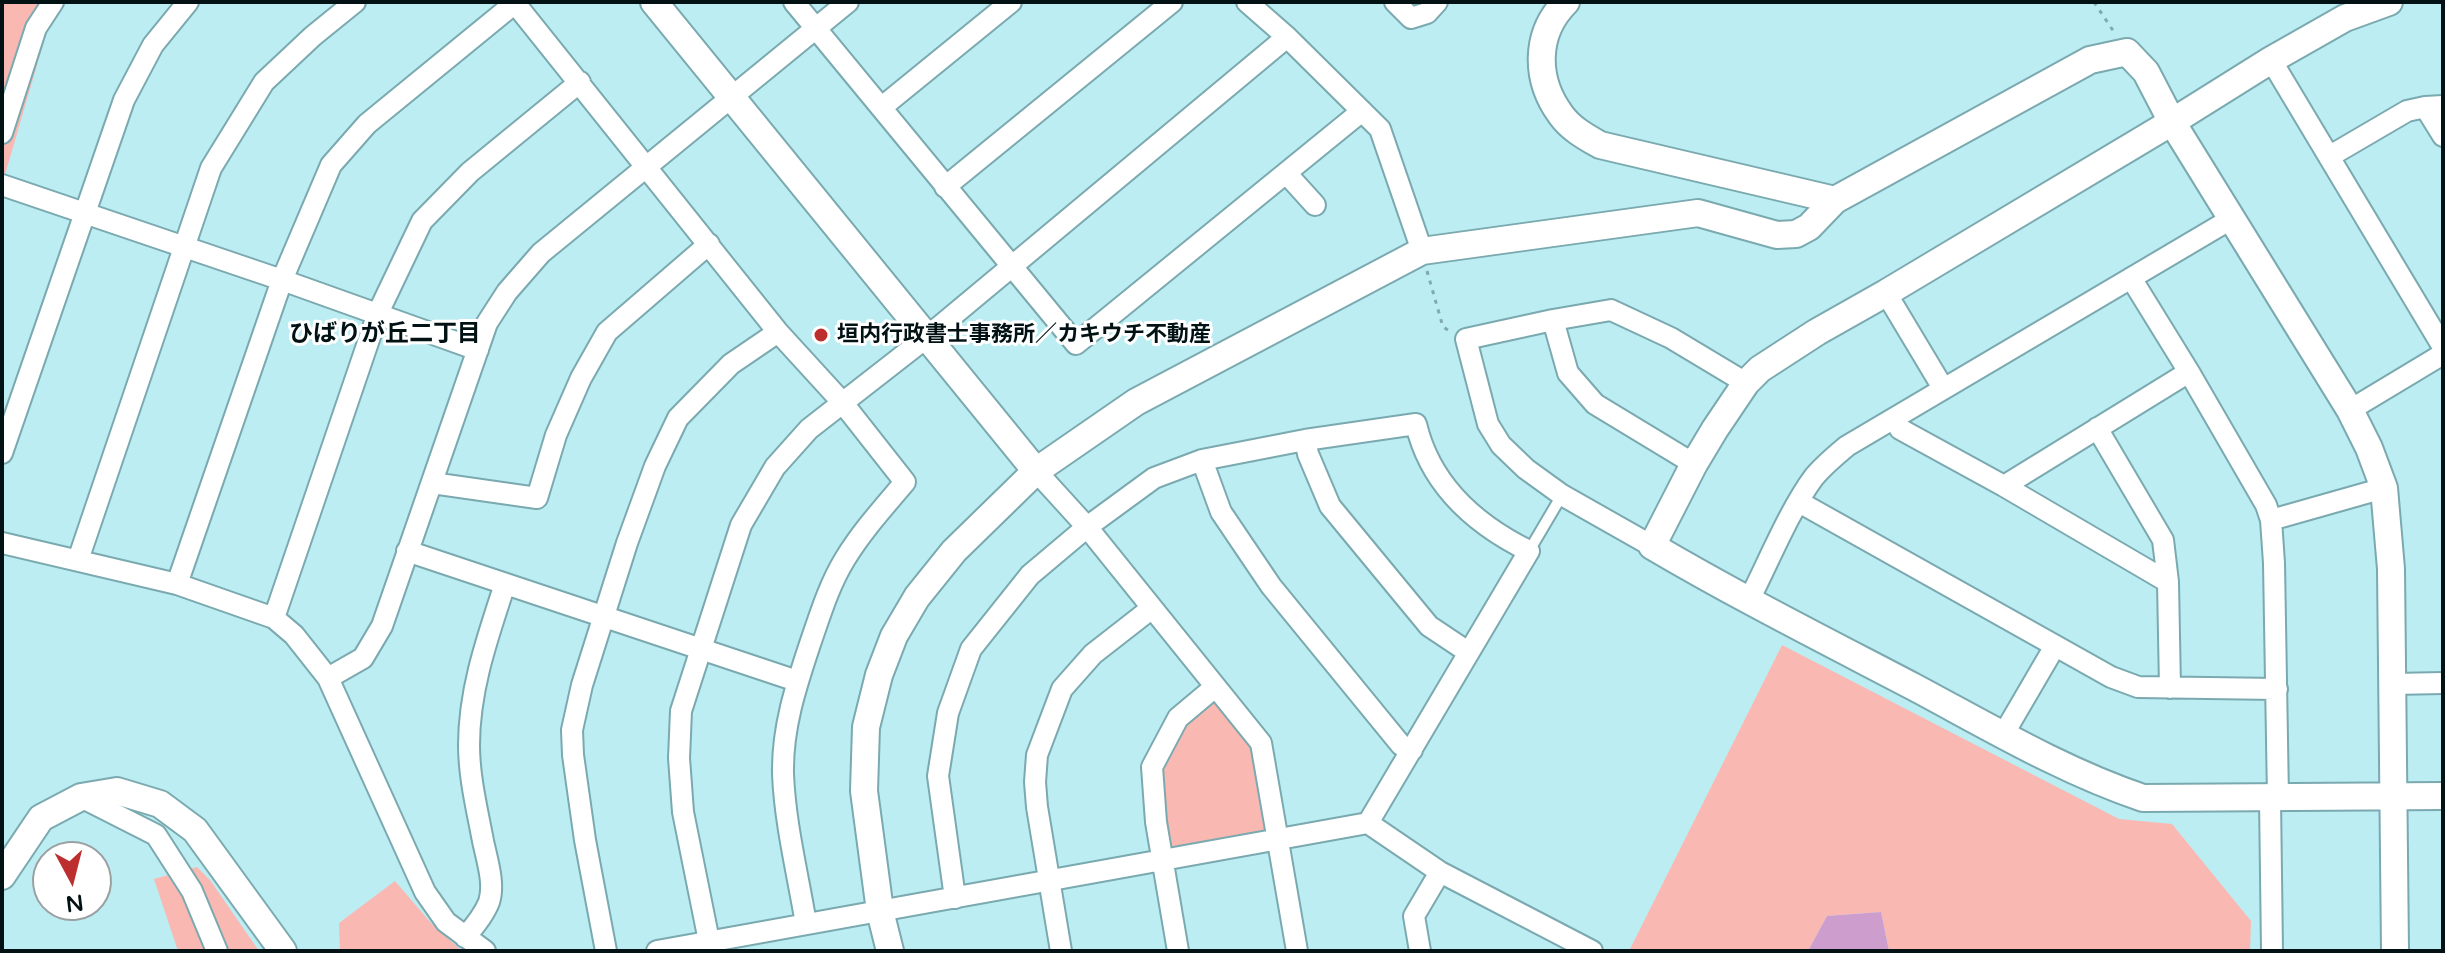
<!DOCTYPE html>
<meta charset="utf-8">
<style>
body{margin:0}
#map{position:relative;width:2445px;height:953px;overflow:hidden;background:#bcedf3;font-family:"Varela Round",sans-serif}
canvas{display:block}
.frame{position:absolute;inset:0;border:4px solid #021214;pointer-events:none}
.north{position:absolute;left:32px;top:841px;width:80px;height:80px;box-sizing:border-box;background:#fff;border:2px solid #9aa0a1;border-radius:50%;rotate:173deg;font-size:22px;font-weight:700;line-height:32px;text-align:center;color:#021214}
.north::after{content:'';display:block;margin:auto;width:28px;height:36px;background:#bd2e2e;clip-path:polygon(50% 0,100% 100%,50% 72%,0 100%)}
</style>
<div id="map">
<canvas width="2445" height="953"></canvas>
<div class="frame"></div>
<div class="north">N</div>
</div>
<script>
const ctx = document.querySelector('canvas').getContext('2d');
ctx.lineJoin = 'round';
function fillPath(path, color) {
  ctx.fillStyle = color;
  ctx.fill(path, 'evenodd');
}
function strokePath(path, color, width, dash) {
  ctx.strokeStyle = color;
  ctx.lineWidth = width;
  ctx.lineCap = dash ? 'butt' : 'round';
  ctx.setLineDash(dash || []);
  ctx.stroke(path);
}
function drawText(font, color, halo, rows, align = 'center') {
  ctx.font = font + ' "Varela Round","Noto Sans JP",sans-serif';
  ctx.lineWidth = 6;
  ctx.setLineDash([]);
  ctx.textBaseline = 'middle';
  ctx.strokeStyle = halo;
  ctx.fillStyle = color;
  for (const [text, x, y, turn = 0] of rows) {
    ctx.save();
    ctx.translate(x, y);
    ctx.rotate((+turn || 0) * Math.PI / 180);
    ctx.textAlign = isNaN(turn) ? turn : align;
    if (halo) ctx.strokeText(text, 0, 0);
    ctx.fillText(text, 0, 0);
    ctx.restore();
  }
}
fillPath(new Path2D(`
 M2,2h51l-11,46 -40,137z
 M1782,645l337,174 53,5 79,97 -1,30h-361l-8,-39 -54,4 -19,35h-179z
 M1209,702h10l30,40 5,13 14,80 -97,18 -5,-6c-6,-71 -13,-93 43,-145z
 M197,867l13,13 49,71h-81l-24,-72z
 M395,881l36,42 31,28h-122l-1,-28z`), '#f9b8b1');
fillPath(new Path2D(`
 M1881,912l8,39h-81l19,-35z`), '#cd9dce');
const lane = new Path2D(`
 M1529,551l33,-56`);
const street = new Path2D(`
 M514,2l264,330 64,70 63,80c-21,25 -43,49 -60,77 -16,26 -25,56 -35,85 -14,42 -28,84 -27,130 2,50 15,101 23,150
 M794,2l282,342 286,-233
 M1247,2l40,35 93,92 42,122
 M1395,2l16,16 16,-5 10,-11
 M2271,60l172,287
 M882,107l129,-105
 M2425,107l18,29
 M2,133l34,-105 17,-26
 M2330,156l77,-45 18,-4 18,-1
 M1286,173l29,32
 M2,185l280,95 196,70
 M945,187l227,-185
 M2131,278l58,94 77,133 5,15 3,43 4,235
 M1886,293l57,95
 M1553,320l15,53 27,31 99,60
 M2350,410l93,-56
 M1895,418l5,11 104,57 164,96 2,106
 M2097,428l66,112 5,42
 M1305,440l3,14 22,52 99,120 39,26
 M2,453l122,-353 29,-55 35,-43
 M1202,460l19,52 50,74 130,159 11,5
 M1036,471l51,56 174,216 36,208
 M432,483l105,15 19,-63 25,-57 26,-46 102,-88
 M2004,486l185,-114
 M1799,502l312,175 27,10 139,2
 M2271,520l113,-32
 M2,543l175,41 97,34 20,17 34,43 97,214 21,30 39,29
 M1652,546l-90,-51 -36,-26 -25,-24 -13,-21 -22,-85 87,-19 58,-10 60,28 75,45
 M407,551l390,130
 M78,560l133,-392 53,-86 49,-46 42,-34
 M177,584l105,-304 49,-115 36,-41 148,-121
 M1749,600c19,-37 41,-91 65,-123 10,-12 21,-21 33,-31l384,-227
 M274,618l104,-305 44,-92 48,-49 110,-90
 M328,678l35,-20 19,-32 105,-303 20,-31 34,-39 307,-251
 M2393,684l50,-1
 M2003,735l52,-89
 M81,797l75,38 36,56 25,60
 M2270,798l2,153
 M955,898l-17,-122 10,-63 23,-64 59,-74 57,-48 67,-49 48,-18 103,-20 111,-16c14,60 58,100 113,127l-161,272
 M465,937c9,-10 19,-22 24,-35 6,-18 -2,-42 -6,-61 -6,-32 -14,-64 -14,-96 0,-56 19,-109 36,-161
 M709,941l-26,-129 -4,-54 2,-47 60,-186 34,-58 34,-38 118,-92 360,-300
 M606,951l-21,-111 -12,-85 -1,-25 10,-45 45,-142 28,-77 23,-48 53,-54 47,-32
 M657,951l711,-128 72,49 152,79
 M1061,951l-24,-144 -2,-25 2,-27 25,-66 31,-35 59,-46
 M1178,951l-22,-129 -4,-55 26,-49 37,-31
 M1420,951l-6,-35 26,-44`);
const secondary = new Path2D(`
 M654,2l382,469
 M1566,2c-32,32 -31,78 -5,113 10,14 25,22 39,30l235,55
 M2389,2l-44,16 -74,42 -99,62 -286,171 -69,39 -57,37 -14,14 -31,46 -21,35 -42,82c85,50 174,95 262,141 75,40 149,84 229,111l300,-2
 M2,876l39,-58 40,-21 36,-6 43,13 35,26 88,121
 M890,951l-10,-40 -16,-120 2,-64 13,-52 15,-39 23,-39 37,-46 82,-80 100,-69 286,-151 276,-38 79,22 19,-1 13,-7 26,-27 255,-140 37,-8 19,20 26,50 178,288 19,38 15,40 7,81 4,382`);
strokePath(lane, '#7aa9af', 14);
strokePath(street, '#7aa9af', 24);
strokePath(secondary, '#7aa9af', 30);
strokePath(new Path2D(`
 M2094,2l20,30
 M1427,271l16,56 5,3`), '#82a9ae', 3, [4, 6]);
strokePath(lane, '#fff', 10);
strokePath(street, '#fff', 20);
strokePath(secondary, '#fff', 26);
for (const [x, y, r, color] of [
 [821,335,8,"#bd2e2e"]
]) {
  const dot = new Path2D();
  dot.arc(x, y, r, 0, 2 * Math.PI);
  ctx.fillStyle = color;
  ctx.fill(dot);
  strokePath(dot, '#fff', 3);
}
drawText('bold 22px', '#021214', '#fff', [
 ["垣内行政書士事務所／カキウチ不動産",837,335]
], 'left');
drawText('bold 24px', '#021214', '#fff', [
 ["ひばりが丘二丁目",385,335]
]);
</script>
